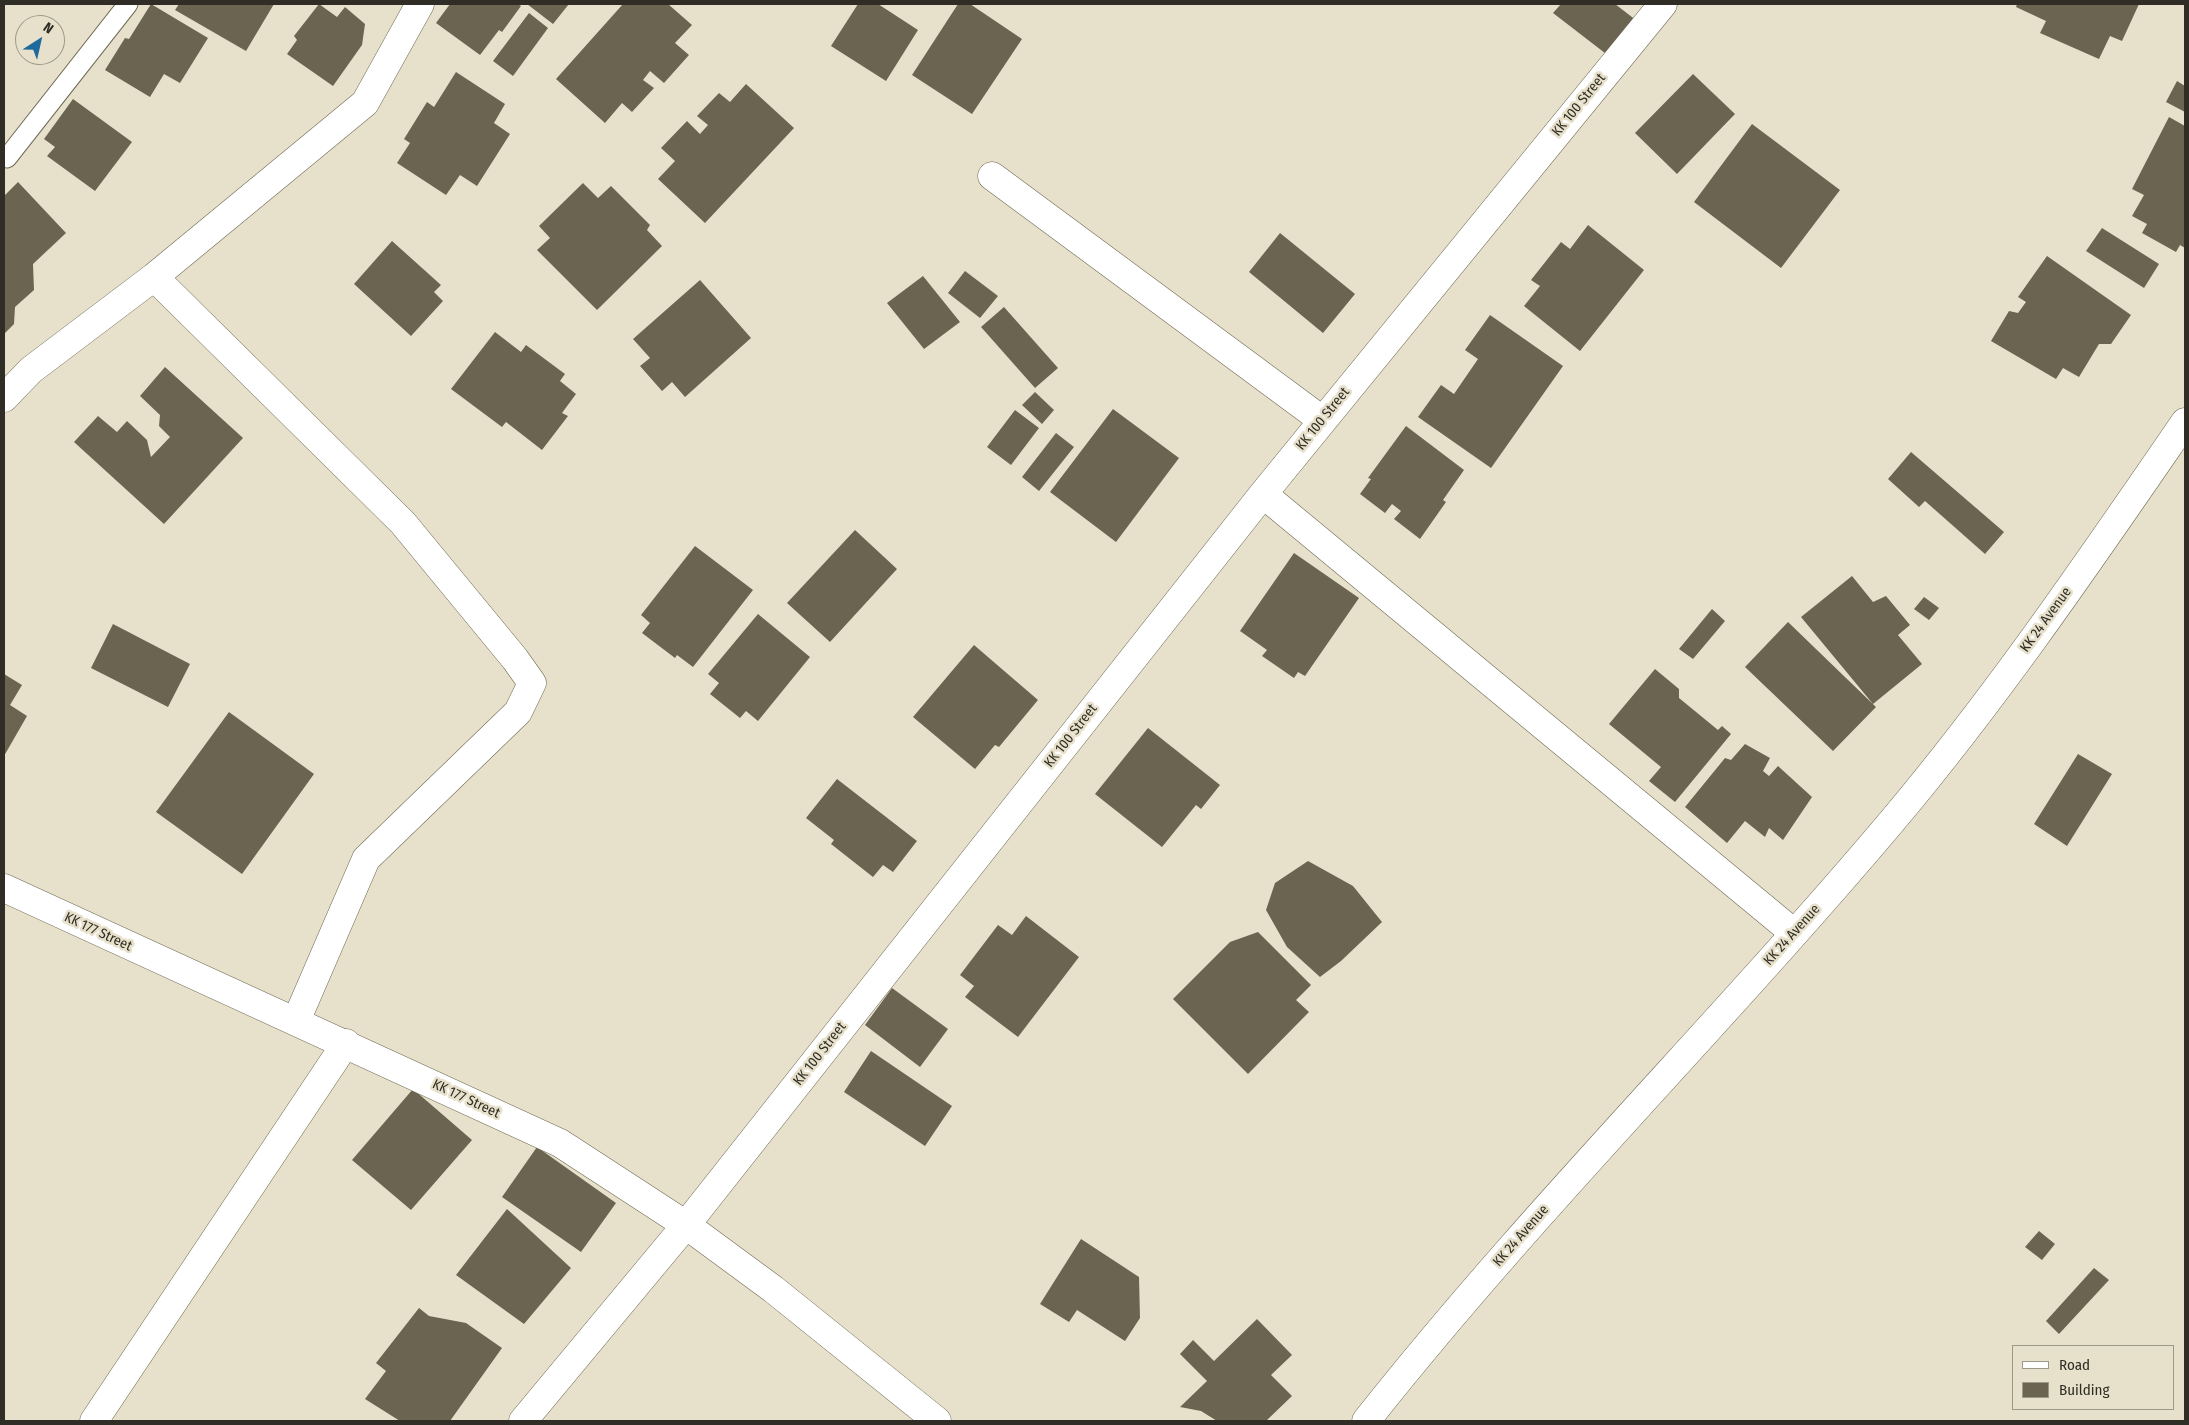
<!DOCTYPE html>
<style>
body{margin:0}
#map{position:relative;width:2189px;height:1425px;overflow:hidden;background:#e7e1cb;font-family:"Fira Sans Condensed",sans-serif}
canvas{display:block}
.frame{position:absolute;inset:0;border:5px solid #2f2d25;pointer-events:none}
.legend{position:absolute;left:2012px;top:1345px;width:162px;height:65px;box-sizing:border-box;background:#e7e1cb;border:1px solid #9d9989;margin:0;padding:6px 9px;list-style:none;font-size:15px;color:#2f2d25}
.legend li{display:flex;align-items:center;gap:10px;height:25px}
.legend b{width:25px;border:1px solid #9d9989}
.north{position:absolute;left:15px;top:15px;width:50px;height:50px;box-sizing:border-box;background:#e7e1cb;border:1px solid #9d9989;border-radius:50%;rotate:35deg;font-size:14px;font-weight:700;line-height:20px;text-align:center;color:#2f2d25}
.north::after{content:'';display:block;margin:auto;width:18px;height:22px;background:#1e699d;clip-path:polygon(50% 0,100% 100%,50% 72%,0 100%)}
</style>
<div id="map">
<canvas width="2189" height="1425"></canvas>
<div class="frame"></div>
<ul class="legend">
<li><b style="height:6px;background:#fff"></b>Road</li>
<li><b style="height:14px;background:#6a6451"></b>Building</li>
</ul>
<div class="north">N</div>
</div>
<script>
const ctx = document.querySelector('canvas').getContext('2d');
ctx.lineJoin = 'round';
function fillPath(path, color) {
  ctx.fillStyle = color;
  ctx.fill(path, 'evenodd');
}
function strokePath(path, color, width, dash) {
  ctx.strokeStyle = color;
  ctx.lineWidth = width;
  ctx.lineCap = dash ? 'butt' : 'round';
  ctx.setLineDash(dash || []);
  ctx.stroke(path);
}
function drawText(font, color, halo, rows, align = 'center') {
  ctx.font = font + ' "Fira Sans Condensed",sans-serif';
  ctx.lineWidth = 5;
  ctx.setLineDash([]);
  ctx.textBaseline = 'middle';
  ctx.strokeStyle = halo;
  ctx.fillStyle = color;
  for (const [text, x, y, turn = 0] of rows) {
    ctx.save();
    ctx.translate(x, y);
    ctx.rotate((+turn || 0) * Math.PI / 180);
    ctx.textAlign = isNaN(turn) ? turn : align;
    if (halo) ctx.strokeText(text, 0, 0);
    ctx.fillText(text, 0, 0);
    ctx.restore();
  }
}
fillPath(new Path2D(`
 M151,4l57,34 -28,45 -16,-9 -14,23 -45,-27 20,-32 4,1z
 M179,4h95l-28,47 -71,-41z
 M319,4l18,13 8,-10 20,17 -3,21 -29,41 -46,-32 10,-14 -3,-4z
 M450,4h68l3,2 -19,26 -3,-2 -19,25 -44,-32z
 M527,4h42l-16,20z
 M623,4h45l24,21 -17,18 14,12 -25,28 -14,-12 -7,9 11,8 -22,24 -10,-9 -17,20 -49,-44z
 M858,4h20l40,26 -32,51 -55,-35z
 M958,4h12l52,35 -50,75 -60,-39z
 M1561,4h54l26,20 -27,36 -61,-47z
 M2017,4h122l-17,37 -12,-5 -11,23 -59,-26 6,-12 -30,-14z
 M529,13l19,15 -35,48 -20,-15z
 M456,72l49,32 -11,19 16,11 -33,52 -17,-11 -14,20 -49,-32 13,-20 -6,-4 23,-37 7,5z
 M1693,74l42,40 -58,60 -42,-41z
 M2177,81l8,5v26l-19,-10z
 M746,84l48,44 -89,95 -47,-44 17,-18 -14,-13 26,-27 13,13 8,-9 -11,-9 22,-23 11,9z
 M73,99l59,43 -37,49 -48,-35 8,-9 -11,-8z
 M2169,117l16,9v122l-5,-3 -4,7 -34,-19 5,-9 -15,-8 12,-21 -12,-6z
 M1752,124l88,66 -59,78 -87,-66z
 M18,182l48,51 -33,31 1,26 -19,17 -1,17 -10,10v-138z
 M583,183l15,15 13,-12 39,39 -3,5 15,16 -65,64 -60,-60 13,-12 -11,-12z
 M1588,225l56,45 -64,81 -56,-45 16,-20 -9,-6 30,-38 9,7z
 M2102,228l57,36 -15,24 -58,-37z
 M1280,233l75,61 -32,39 -74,-61z
 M392,241l49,44 -7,7 9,9 -32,35 -57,-52z
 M2047,256l84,59 -20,29h-12l-20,33 -16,-9 -7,11 -65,-38 18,-30 9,2 8,-11 -8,-5z
 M965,271l33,25 -18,22 -32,-25z
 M923,276l37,46 -36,27 -37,-46z
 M700,280l51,58 -66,59 -13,-15 -10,9 -22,-25 10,-8 -17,-19z
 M1004,307l54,61 -23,20 -54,-61z
 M1490,315l73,51 -72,102 -73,-51 23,-32 13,9 24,-35 -13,-9z
 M495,332l26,20 5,-7 39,29 -5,7 16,13 -14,19 6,3 -26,34 -36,-28 -4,5 -51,-38z
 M165,367l78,71 -79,86 -90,-82 24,-26 19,16 10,-11 20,19 4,17 19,-20 -11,-11 1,-11 -20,-19z
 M1035,392l19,18 -12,14 -20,-19z
 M1113,409l66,49 -63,84 -66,-50z
 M1015,410l24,18 -28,37 -24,-18z
 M1406,426l58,44 -21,30 3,2 -26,37 -26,-20 7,-8 -9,-7 -7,9 -25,-19 11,-15 -3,-1z
 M1056,433l18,14 -35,44 -17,-14z
 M1911,452l93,80 -19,22 -60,-53 -6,6 -31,-28z
 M855,530l42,39 -67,73 -43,-39z
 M695,546l58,44 -60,77 -16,-12 -2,3 -33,-25 8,-10 -9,-8z
 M1294,553l65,45 -54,78 -7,-4 -4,6 -32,-22 5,-6 -27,-19z
 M1852,576l21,26 13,-6 24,29 -12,10 24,29 -49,40 -72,-87z
 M1924,597l15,11 -10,12 -15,-11z
 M1712,609l13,12 -32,38 -14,-10z
 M758,614l52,43 -52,64 -12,-10 -6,7 -30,-24 9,-11 -11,-9z
 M1788,622l88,85 -43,44 -88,-84z
 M113,624l77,40 -22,43 -77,-39z
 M974,645l64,55 -39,47 -4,-2 -20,24 -62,-52z
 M1655,669l24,20v9l39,32 4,-4 9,8 -56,68 -26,-21 12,-14 -52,-43z
 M4,674l18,11 -12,20 17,11 -23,40z
 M229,712l85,62 -72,100 -86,-62z
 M1148,728l72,57 -19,24 -5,-4 -34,42 -67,-53z
 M1745,744l25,14 -7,13 6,5 9,-10 34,31 -29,43 -14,-12 -4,9 -20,-16 -18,22 -42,-36 40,-49 6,2z
 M2078,754l34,20 -45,72 -33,-22z
 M837,779l80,62 -24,31 -10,-7 -10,12 -42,-33 3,-4 -28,-22z
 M1308,861l45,25 29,36 -41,39 -21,16 -33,-30 -21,-37 9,-27z
 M1026,916l53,41 -61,80 -53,-40 9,-11 -14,-11 38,-50 14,10z
 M1258,932l53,53 -15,15 13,12 -61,62 -75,-75 57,-57z
 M892,988l56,41 -28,38 -55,-42z
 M871,1051l81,55 -27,40 -81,-54z
 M413,1089l59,51 -61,70 -59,-50z
 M537,1147l79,56 -35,49 -79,-55z
 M507,1209l64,59 -47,56 -68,-49z
 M2039,1231l16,13 -13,16 -17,-13z
 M1081,1239l58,38 1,41 -15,23 -48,-31 -8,12 -29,-18z
 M2094,1268l15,12 -50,54 -13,-13z
 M419,1308l10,8 37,7 36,25 -52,73h-50l-35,-22 21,-28 -10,-8z
 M1257,1319l35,36 -21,20 21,21 -26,25h-49l-16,-10 -21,-4 27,-26 -27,-27 13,-14 21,21z`), '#6a6451');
const lane = new Path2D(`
 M7,158l121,-154`);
const street = new Path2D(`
 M992,176l330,244
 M154,277l249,246 112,136 17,24 -14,29 -152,147 -70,162
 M4,398l27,-28 123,-93 211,-174 55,-99
 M1263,494l531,439
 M4,888l556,255 126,82 -163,196
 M94,1421l252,-378
 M937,1421l-164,-132 -87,-64 577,-731 400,-490`);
const secondary = new Path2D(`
 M1366,1421c165,-209 355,-397 527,-601 106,-126 199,-263 292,-398`);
strokePath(lane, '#6f6955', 21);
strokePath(street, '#6f6955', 29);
strokePath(secondary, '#6f6955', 29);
strokePath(lane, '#fff', 19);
strokePath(street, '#fff', 28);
strokePath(secondary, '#fff', 28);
drawText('14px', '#2f2d25', '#e7e1cb', [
 ["KK 100 Street",1579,105,-51],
 ["KK 100 Street",1323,419,-51],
 ["KK 24 Avenue",2046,620,-54],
 ["KK 100 Street",1071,736,-52],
 ["KK 177 Street",98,932,25],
 ["KK 24 Avenue",1792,935,-48],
 ["KK 100 Street",820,1054,-52],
 ["KK 177 Street",466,1099,25],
 ["KK 24 Avenue",1521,1236,-49]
]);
</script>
